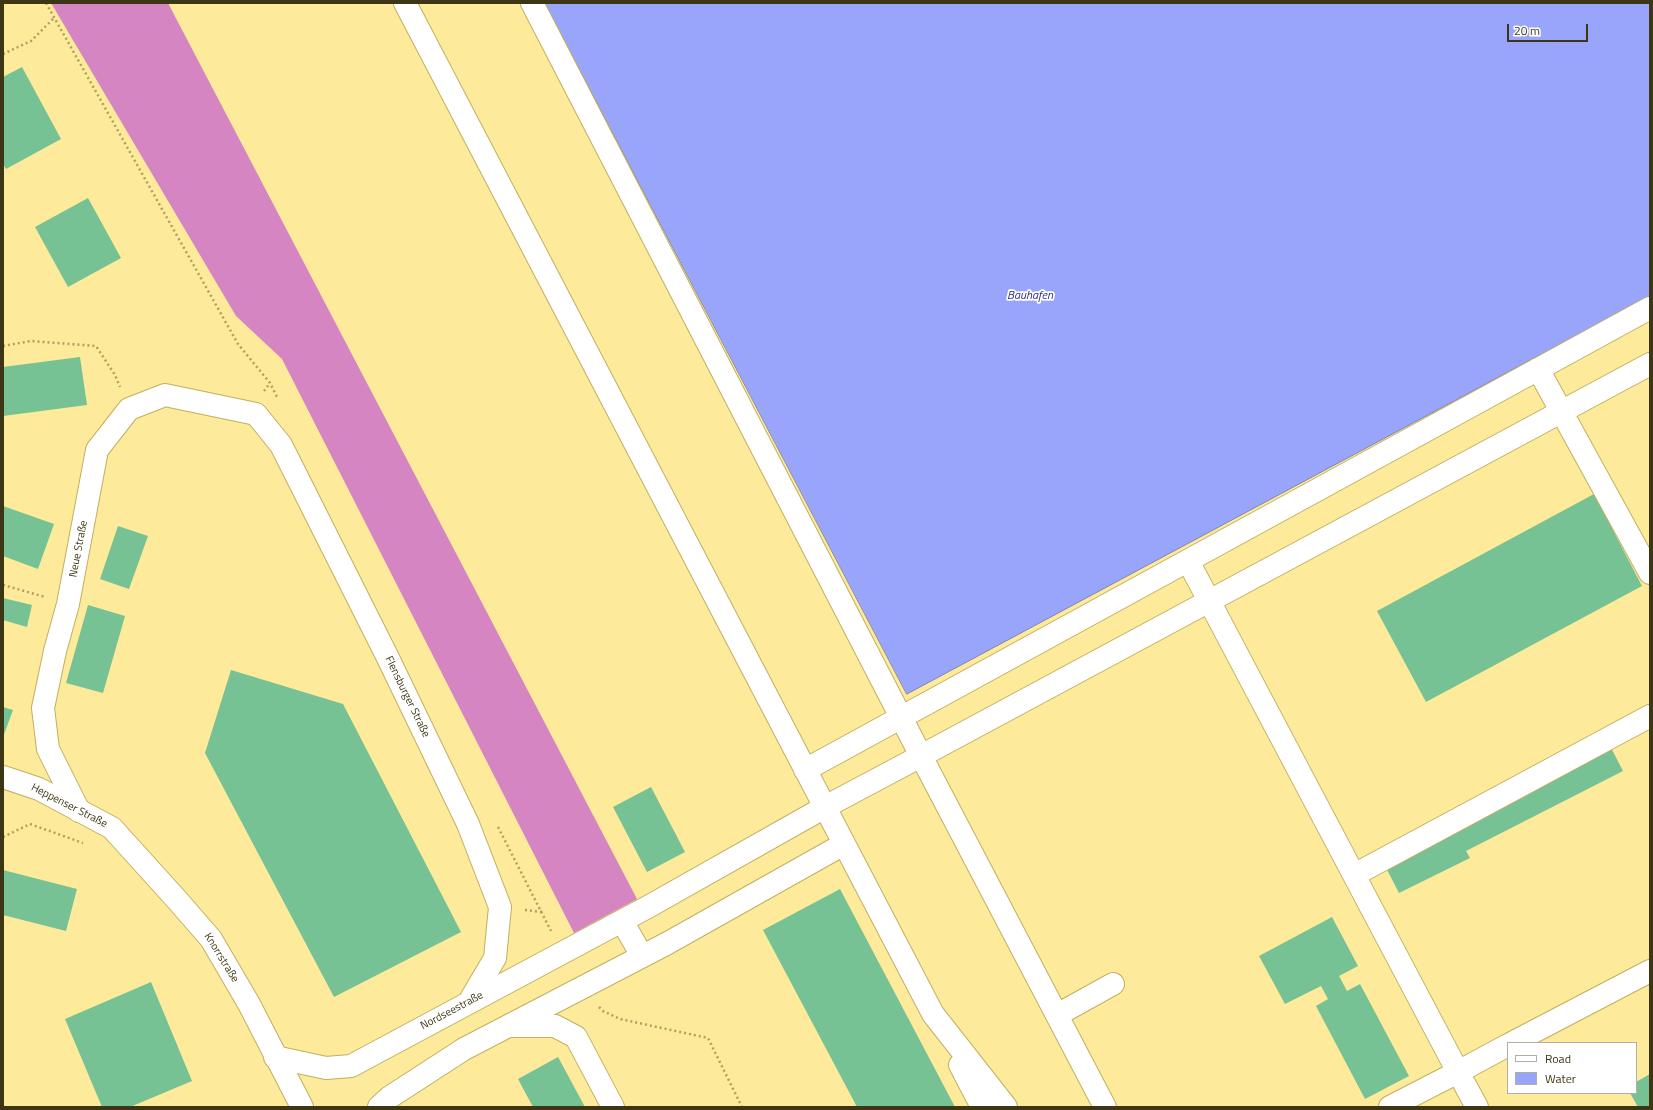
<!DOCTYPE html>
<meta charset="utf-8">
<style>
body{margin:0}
#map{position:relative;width:1653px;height:1110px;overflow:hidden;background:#fdea9a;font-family:"Titillium Web",sans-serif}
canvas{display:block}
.frame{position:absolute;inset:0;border:4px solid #3d3615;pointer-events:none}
.legend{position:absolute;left:1507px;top:1042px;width:130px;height:52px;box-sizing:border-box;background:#fff;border:1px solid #b1afa1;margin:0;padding:5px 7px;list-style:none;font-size:12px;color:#3d3615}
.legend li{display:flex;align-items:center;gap:8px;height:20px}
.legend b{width:20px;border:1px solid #b1afa1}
.scale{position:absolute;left:1507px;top:24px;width:81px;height:18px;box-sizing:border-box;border:2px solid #3d3615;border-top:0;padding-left:5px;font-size:12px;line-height:14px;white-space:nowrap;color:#3d3615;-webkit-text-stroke:3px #fff;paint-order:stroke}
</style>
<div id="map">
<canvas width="1653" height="1110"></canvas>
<div class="frame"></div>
<ul class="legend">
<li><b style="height:5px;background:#fff"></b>Road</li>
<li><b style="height:11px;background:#98a5fa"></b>Water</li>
</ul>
<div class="scale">20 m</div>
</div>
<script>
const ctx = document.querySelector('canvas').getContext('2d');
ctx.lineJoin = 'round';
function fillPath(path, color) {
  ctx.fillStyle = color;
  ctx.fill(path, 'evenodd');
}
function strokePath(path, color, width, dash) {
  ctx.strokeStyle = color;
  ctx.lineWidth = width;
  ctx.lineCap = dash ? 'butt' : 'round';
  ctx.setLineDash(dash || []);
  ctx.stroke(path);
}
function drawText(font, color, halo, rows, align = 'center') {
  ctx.font = font + ' "Titillium Web",sans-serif';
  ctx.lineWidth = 3.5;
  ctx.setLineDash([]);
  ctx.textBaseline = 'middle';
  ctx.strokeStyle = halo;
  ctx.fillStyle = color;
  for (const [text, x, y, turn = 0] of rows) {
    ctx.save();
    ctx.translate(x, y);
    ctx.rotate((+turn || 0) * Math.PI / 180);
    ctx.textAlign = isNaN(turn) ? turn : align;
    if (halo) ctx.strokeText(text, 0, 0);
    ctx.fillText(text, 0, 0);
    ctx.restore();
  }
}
fillPath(new Path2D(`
 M51,3h117l469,896 -63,34 -292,-574 -46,-43z`), '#d586c2');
const water = new Path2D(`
 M545,3h1105v293l-743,398z`);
fillPath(water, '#98a5fa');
strokePath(water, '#7d84b5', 1);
fillPath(new Path2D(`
 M22,67l39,72 -55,30 -3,-5v-87z
 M88,198l33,60 -53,29 -33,-60z
 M80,357l7,48 -84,11v-49z
 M1594,494l48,92 -216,116 -49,-91z
 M3,506l51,18 -16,45 -35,-13z
 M118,526l30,10 -19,53 -29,-10z
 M3,598l29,7 -5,22 -24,-7z
 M88,605l37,11 -22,77 -37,-10z
 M231,670l112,34 118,228 -127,65 -129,-244z
 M3,707l10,3 -10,27z
 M1608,742l15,29 -157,80 4,7 -71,35 -18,-35z
 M651,787l34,65 -38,20 -34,-65z
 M3,870l74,19 -11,42 -63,-16z
 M840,889l115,218h-98l-94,-177z
 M1332,917l26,49 -19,10 8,15 13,-7 49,92 -44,23 -49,-93 12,-7 -7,-13 -36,18 -26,-48z
 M151,982l41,99 -62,26h-28l-37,-88z
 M558,1057l27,50h-52l-15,-28z
 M1650,1074v33h-12l-8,-14h6v-11z`), '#76c294');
const minor = new Path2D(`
 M405,3l528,1011 73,93
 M532,3l389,753 729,-392
 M1538,369l112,204
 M1188,561l270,511 50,-27
 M805,770l845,-462
 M79,811l-31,-62 -5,-41 12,-57 13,-47 29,-154 32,-41 36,-14 91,19 25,31 107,213 80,166 32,83 -5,51 -26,44
 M1354,875l296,-159
 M622,921l20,35
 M1057,1015l56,-31
 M512,1026h43l21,11 37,70
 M1512,1043l138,-72
 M275,1057l51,11 25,-2 295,-158 179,-101 96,-51 184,351
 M960,1065l22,42
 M379,1107l11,-10 74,-48 202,-105 178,-100
 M1390,1107l68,-35 19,35`);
const major = new Path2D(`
 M3,777l36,12 73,39 66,73 33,38 38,65 53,103`);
strokePath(minor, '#c2af61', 24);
strokePath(major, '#c2af61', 24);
strokePath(new Path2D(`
 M46,3l192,341 32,39 8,16
 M3,54l28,-13 23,-23
 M3,346l28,-5 65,5 19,29 5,12
 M264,391l6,-8
 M3,585l42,12
 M498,827l53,104
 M3,837l27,-13 53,19
 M525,910l17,2
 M599,1007l4,4 17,8 88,19 34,69`), '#aea063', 2.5, [2, 3]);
strokePath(minor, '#fff', 22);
strokePath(major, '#fff', 22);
drawText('11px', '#3d3615', '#fff', [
 ["Neue Straße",79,549,-79],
 ["Flensburger Straße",407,697,64],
 ["Heppenser Straße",69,806,27],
 ["Knorrstraße",221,958,58],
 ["Nordseestraße",452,1011,-28]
]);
drawText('italic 12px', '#2d2b8a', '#fff', [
 ["Bauhafen",1030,296]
]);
</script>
